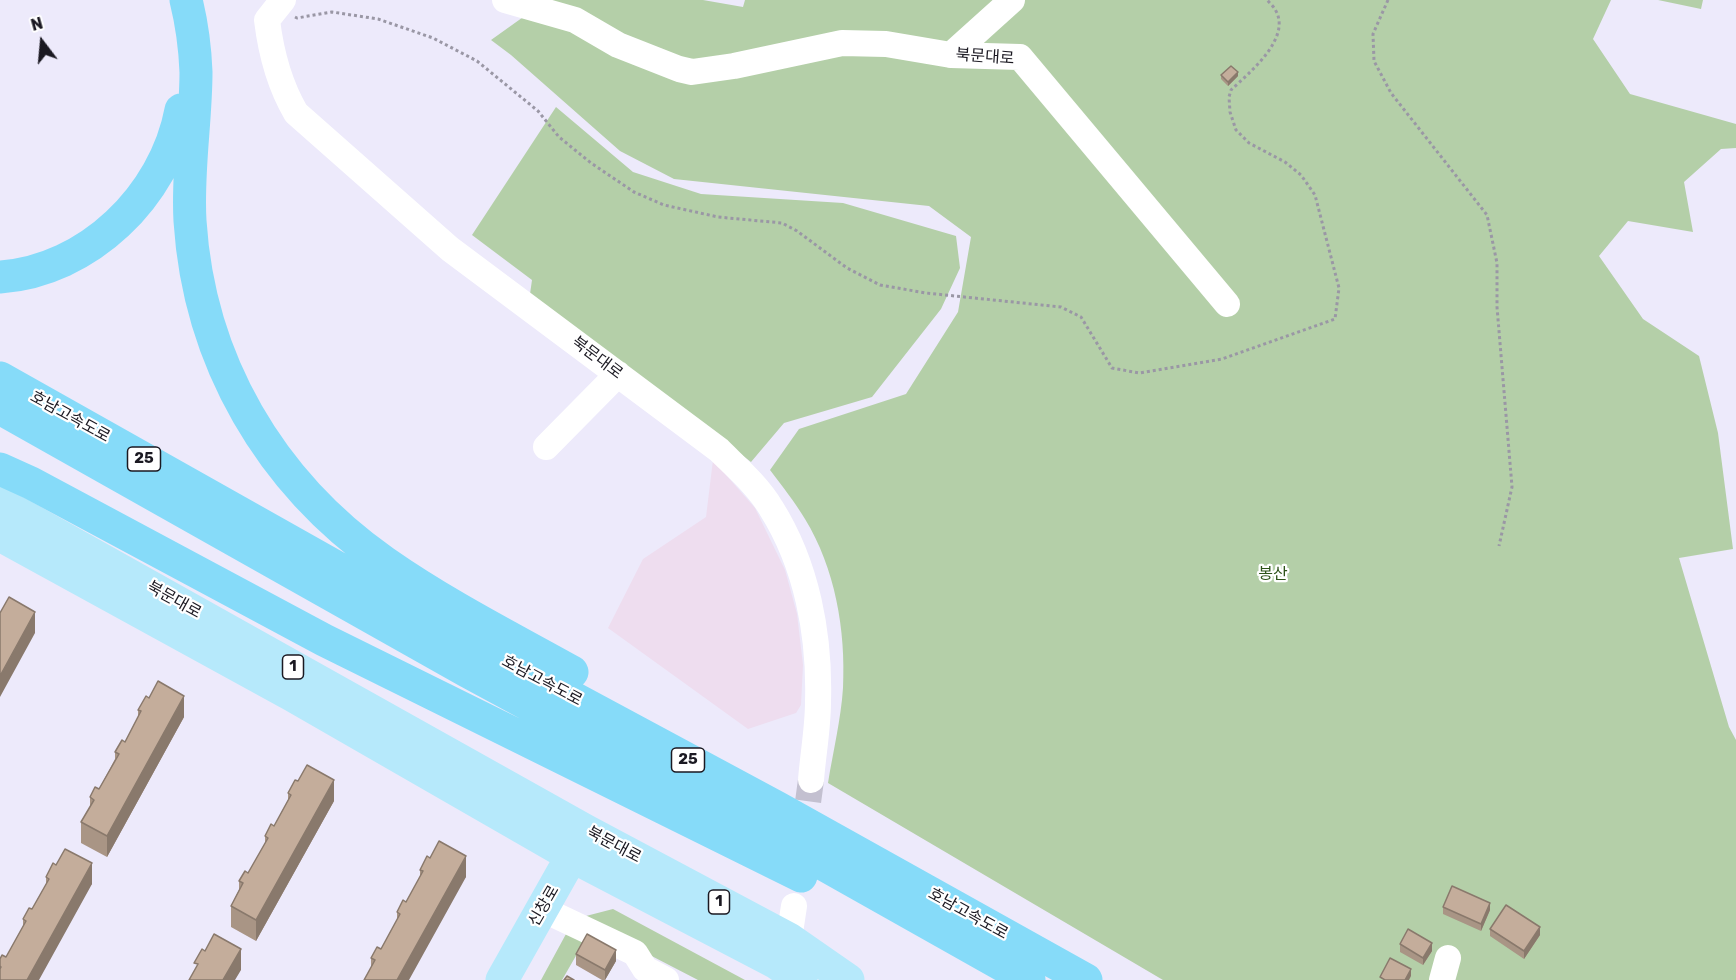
<!DOCTYPE html>
<meta charset="utf-8">
<style>
body{margin:0}
#map{position:relative;width:1736px;height:980px;overflow:hidden;background:#edeafb;font-family:Rubik,sans-serif}
canvas{display:block}
.north{position:absolute;left:12px;top:12px;width:60px;height:60px;-webkit-text-stroke:4px #fff;paint-order:stroke;rotate:344deg;font-size:16px;font-weight:700;line-height:24px;text-align:center;color:#1b1922}
.north::after{content:'';display:block;margin:auto;width:21px;height:27px;background:#1b1922;clip-path:polygon(50% 0,100% 100%,50% 72%,0 100%)}
</style>
<div id="map">
<canvas width="1736" height="980"></canvas>
<div class="north">N</div>
</div>
<script>
const ctx = document.querySelector('canvas').getContext('2d');
ctx.lineJoin = 'round';
function fillPath(path, color) {
  ctx.fillStyle = color;
  ctx.fill(path, 'evenodd');
}
function strokePath(path, color, width, dash) {
  ctx.strokeStyle = color;
  ctx.lineWidth = width;
  ctx.lineCap = dash ? 'butt' : 'round';
  ctx.setLineDash(dash || []);
  ctx.stroke(path);
}
function drawText(font, color, halo, rows, align = 'center') {
  ctx.font = font + ' Rubik,"Noto Sans KR",sans-serif';
  ctx.lineWidth = 4.5;
  ctx.setLineDash([]);
  ctx.textBaseline = 'middle';
  ctx.strokeStyle = halo;
  ctx.fillStyle = color;
  for (const [text, x, y, turn = 0] of rows) {
    ctx.save();
    ctx.translate(x, y);
    ctx.rotate((+turn || 0) * Math.PI / 180);
    ctx.textAlign = isNaN(turn) ? turn : align;
    if (halo) ctx.strokeText(text, 0, 0);
    ctx.fillText(text, 0, 0);
    ctx.restore();
  }
}
fillPath(new Path2D(`
 M713,460l42,48 30,62 12,44 6,51 -2,40 -5,8 -48,16 -140,-101 35,-69 63,-42z`), '#eeddef');
fillPath(new Path2D(`
 M547,0h156l40,7 2,-7h866l-18,39 37,55 106,30v24l-15,1 -37,33 9,50 -65,-11 -29,35 44,63 56,37 19,77 15,116 -54,9 50,169 7,13v240h-573l-335,-197c5,-31 13,-64 15,-95 3,-58 -8,-120 -38,-169 -10,-17 -23,-33 -35,-49l29,-41 107,-35 52,-82 13,-75 -42,-31 -255,-27 -54,-28 -109,-96 -20,-15z
 M1658,0h45l-2,9z
 M556,107l77,65 68,22 142,9 113,33 4,32 -19,41 -69,88 -88,26 -33,39 -221,-168 2,-14 -60,-45z
 M613,909l132,71h-47l-112,-58v-6z
 M566,934l22,1 -26,45h-21z`), '#b4cfa8');
strokePath(new Path2D(`
 M803,840l8,-60`), '#c3c0d0', 26, [26, 13]);
strokePath(new Path2D(`
 M1388,0l-15,34 1,27 17,32 96,122 10,48v44l15,180 -13,59
 M295,17l2,1 35,-6 46,7 55,19 44,23 61,50 21,26 32,26 43,29 30,13 54,12 64,6 15,8 50,37 33,17 46,8 135,14 20,10 31,51 27,5 83,-14 113,-40 4,-31 -24,-93 -14,-20 -16,-13 -36,-19 -13,-13 -6,-18 -1,-15 2,-7c18,-17 60,-51 45,-79 -2,-4 -6,-8 -9,-11`), '#9a97a5', 3, [3, 3]);
strokePath(new Path2D(`
 M283,0l-16,20c4,33 12,64 29,93l154,136 269,201c18,18 39,36 52,58 36,57 49,127 47,194 0,26 -5,52 -7,78
 M505,0l70,20 43,25 61,24 13,3 42,-6 108,-23 44,1 65,11 69,2 207,247
 M951,55l61,-55
 M546,447l72,-73
 M542,909l93,44 10,16 21,11
 M780,954l9,-15 5,-33
 M1442,980l6,-22`), '#fff', 26);
strokePath(new Path2D(`
 M0,503l586,328 203,108 59,41
 M0,535l292,160 280,161 203,106 26,18
 M502,980l80,-142`), '#b6e9fb', 33);
strokePath(new Path2D(`
 M186,0c6,24 9,47 10,72 0,49 -9,99 -6,149 9,140 80,261 194,341 60,42 125,75 188,110
 M0,277c88,-6 165,-81 181,-167
 M0,378l469,264 309,166 308,172
 M0,408l467,263 356,193 206,116
 M0,469l31,14 293,157 477,236`), '#86dbf9', 33);
fillPath(new Path2D(`
 M1221,75l17,1 -10,10 -7,-7z
 M138,710l46,7 -77,140 -26,-14v-21l9,-15v-10l9,-8 16,-30v-7l10,-10 13,-25z
 M288,793l46,8 -78,140 -25,-14v-21l8,-16v-9l9,-8 17,-30v-7l9,-10 14,-26z
 M420,870l46,7 -95,90v-9l10,-9 16,-29v-8l9,-10 14,-25z
 M46,877l46,7 -92,96v-21l6,-2 17,-31v-7l9,-10 14,-25z
 M1443,907l47,3 -9,21 -38,-17z
 M1490,929l50,6 -16,24 -34,-23z
 M1400,944l32,7 -9,14 -23,-13z
 M576,954l40,7 -11,19h-3l-26,-15z`), '#a99585');
fillPath(new Path2D(`
 M1238,72v4l-10,10v-4z
 M35,612v21l-35,64v-21z
 M184,696v21l-77,140v-21z
 M334,780v21l-78,140v-21z
 M466,856v21l-57,103h-12z
 M92,863v21l-53,96h-12z
 M1490,903v7l-9,21v-7z
 M1540,927v8l-16,24v-8z
 M1432,943v8l-9,14v-7z
 M241,949v21l-6,10h-12z
 M616,950v11l-11,19v-10z
 M1411,969v7l-2,4h-4z`), '#89796c');
const building = new Path2D(`
 M1231,66l7,6 -10,10 -7,-7z
 M9,597l26,15 -35,64v-63z
 M158,681l26,15 -77,140 -26,-14 13,-22 -4,-3 5,-10 4,2 20,-35 -4,-2 7,-12 3,2 16,-31 -3,-1 8,-14 3,2z
 M307,765l27,15 -78,140 -25,-14 12,-23 -4,-2 6,-10 3,2 20,-35 -3,-2 6,-12 3,2 17,-31 -3,-2 7,-13 3,1z
 M439,841l27,15 -69,124h-33l11,-20 -4,-2 6,-11 4,2 19,-35 -3,-2 6,-12 3,2 17,-31 -3,-1 7,-14 3,2z
 M65,849l27,14 -65,117h-27v-11l1,-2 -1,-1v-7l2,-4 4,2 20,-36 -3,-2 6,-11 3,1 17,-30 -3,-2 7,-14 3,2z
 M1452,886l38,17 -9,21 -38,-17z
 M1506,905l34,22 -16,24 -34,-22z
 M1408,929l24,14 -9,15 -23,-14z
 M214,934l27,15 -18,31h-34l9,-16 -4,-1 8,-14 3,2z
 M587,934l29,16 -11,20 -29,-16z
 M1390,958l21,11 -6,11h-20l-5,-3z
 M567,976l7,4h-10z`);
fillPath(building, '#c4ad9b');
strokePath(building, '#89796c', 1.5);
for (const [x, y, w] of [
 [144,459,33],
 [293,667,21],
 [688,760,33],
 [719,902,21]
]) {
  const box = new Path2D();
  box.roundRect(x - w / 2, y - 12, w, 24, 4.5);
  ctx.fillStyle = '#fff';
  ctx.fill(box);
  strokePath(box, '#1b1922', 1.5);
}
drawText('bold 15px', '#1b1922', null, [
 ["25",144,459],
 ["1",293,667],
 ["25",688,760],
 ["1",719,902]
]);
drawText('16px', '#1b1922', '#fff', [
 ["북문대로",985,57,4],
 ["북문대로",597,358,37],
 ["호남고속도로",70,417,29],
 ["북문대로",174,600,29],
 ["호남고속도로",542,681,28],
 ["북문대로",614,845,28],
 ["신창로",544,906,-60],
 ["호남고속도로",968,914,29]
]);
drawText('16px', '#2d5319', '#fff', [
 ["봉산",1273,574]
]);
</script>
